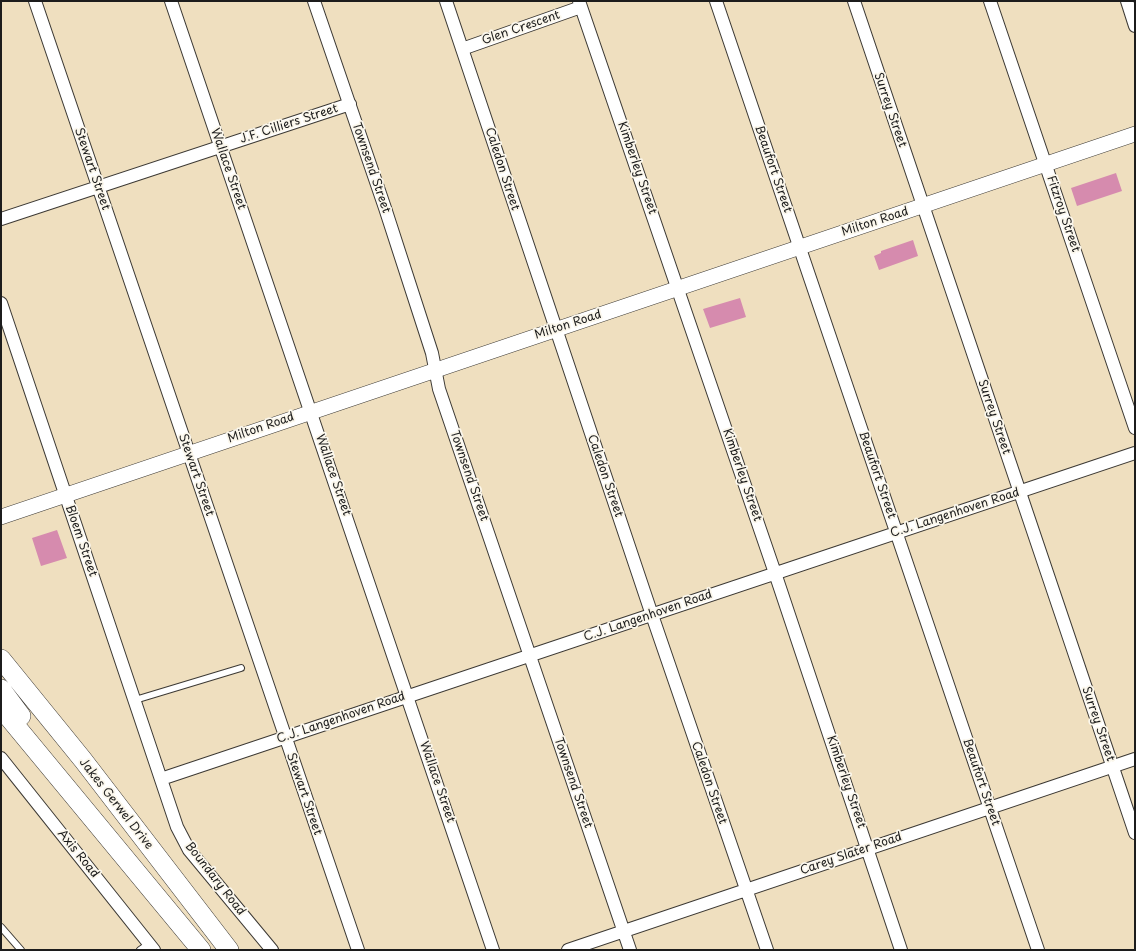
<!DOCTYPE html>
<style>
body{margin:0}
#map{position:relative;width:1136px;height:951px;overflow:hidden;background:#efdfbf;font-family:"Playpen Sans",sans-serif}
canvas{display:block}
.frame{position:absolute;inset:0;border:2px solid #1c1c1c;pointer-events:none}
</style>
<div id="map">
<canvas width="1136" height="951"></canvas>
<div class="frame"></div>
</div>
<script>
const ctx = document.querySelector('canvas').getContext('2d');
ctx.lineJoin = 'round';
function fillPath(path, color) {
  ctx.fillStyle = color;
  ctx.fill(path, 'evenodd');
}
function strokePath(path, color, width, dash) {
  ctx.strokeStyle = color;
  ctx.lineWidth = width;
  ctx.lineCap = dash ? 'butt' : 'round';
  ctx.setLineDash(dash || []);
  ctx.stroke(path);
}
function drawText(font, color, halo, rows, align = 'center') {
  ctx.font = font + ' "Playpen Sans",sans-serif';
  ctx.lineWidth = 3.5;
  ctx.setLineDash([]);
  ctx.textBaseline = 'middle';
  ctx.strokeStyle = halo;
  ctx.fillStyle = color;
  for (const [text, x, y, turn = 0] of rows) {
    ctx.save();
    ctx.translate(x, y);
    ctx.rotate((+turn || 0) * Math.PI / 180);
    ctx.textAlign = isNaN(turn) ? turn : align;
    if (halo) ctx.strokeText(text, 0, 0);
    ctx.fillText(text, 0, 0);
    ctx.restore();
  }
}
fillPath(new Path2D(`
 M1116,173l6,18 -45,15 -6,-18z
 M913,240l5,16 -39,14 -5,-14 7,-3v-2z
 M740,298l6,19 -36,11 -7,-19z
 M57,530l10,28 -26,8 -9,-28z`), '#d68bae');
const service = new Path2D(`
 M135,700l106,-32
 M1,927l20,23
 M140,950l10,-7`);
const minor = new Path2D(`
 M35,1l323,949
 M171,1l322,949
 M314,1l71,207 47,145 7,36 191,561
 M446,1l206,614 115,335
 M579,1l196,572 126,377
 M716,1l322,949
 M854,1l281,832
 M990,1l145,427
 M1127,1l8,25
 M462,49l119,-42
 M1,219l349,-115
 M1,303l176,524 12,23 83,100
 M1,758l153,192
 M161,779l974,-326
 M568,950l567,-191`);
const tertiary = new Path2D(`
 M1,517l1134,-383`);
const trunk = new Path2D(`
 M1,659l82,101 146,190
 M1,689l20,27
 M1,708l200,242`);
strokePath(service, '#3c3934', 8);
strokePath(minor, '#3c3934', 14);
strokePath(tertiary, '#3c3934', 16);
strokePath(trunk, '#3c3934', 20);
strokePath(service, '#fff', 6);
strokePath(minor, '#fff', 12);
strokePath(tertiary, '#fff', 15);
strokePath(trunk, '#fff', 19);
drawText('12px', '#1c1c1c', '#fbf7ec', [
 ["Glen Crescent",521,28,-19],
 ["Surrey Street",890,110,71],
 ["J.F. Cilliers Street",289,124,-18],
 ["Townsend Street",371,168,71],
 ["Kimberley Street",637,168,71],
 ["Stewart Street",92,169,71],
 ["Wallace Street",228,169,71],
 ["Caledon Street",502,169,72],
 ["Beaufort Street",773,169,71],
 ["Fitzroy Street",1063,214,71],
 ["Milton Road",875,222,-18],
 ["Milton Road",568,325,-18],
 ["Surrey Street",994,417,71],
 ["Milton Road",261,428,-19],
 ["Stewart Street",196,475,71],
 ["Wallace Street",333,475,71],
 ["Kimberley Street",742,475,71],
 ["Beaufort Street",877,475,71],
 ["Townsend Street",469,476,71],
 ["Caledon Street",605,476,71],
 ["C.J. Langenhoven Road",955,513,-18],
 ["Bloem Street",81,541,71],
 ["C.J. Langenhoven Road",648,616,-19],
 ["C.J. Langenhoven Road",341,718,-19],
 ["Surrey Street",1098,724,71],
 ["Wallace Street",437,782,71],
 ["Kimberley Street",846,782,71],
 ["Beaufort Street",981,782,71],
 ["Townsend Street",573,783,71],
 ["Caledon Street",709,783,71],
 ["Stewart Street",304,794,71],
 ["Jakes Gerwel Drive",116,804,52],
 ["Axis Road",78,854,51],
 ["Carey Slater Road",851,854,-19],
 ["Boundary Road",215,879,52]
]);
</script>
